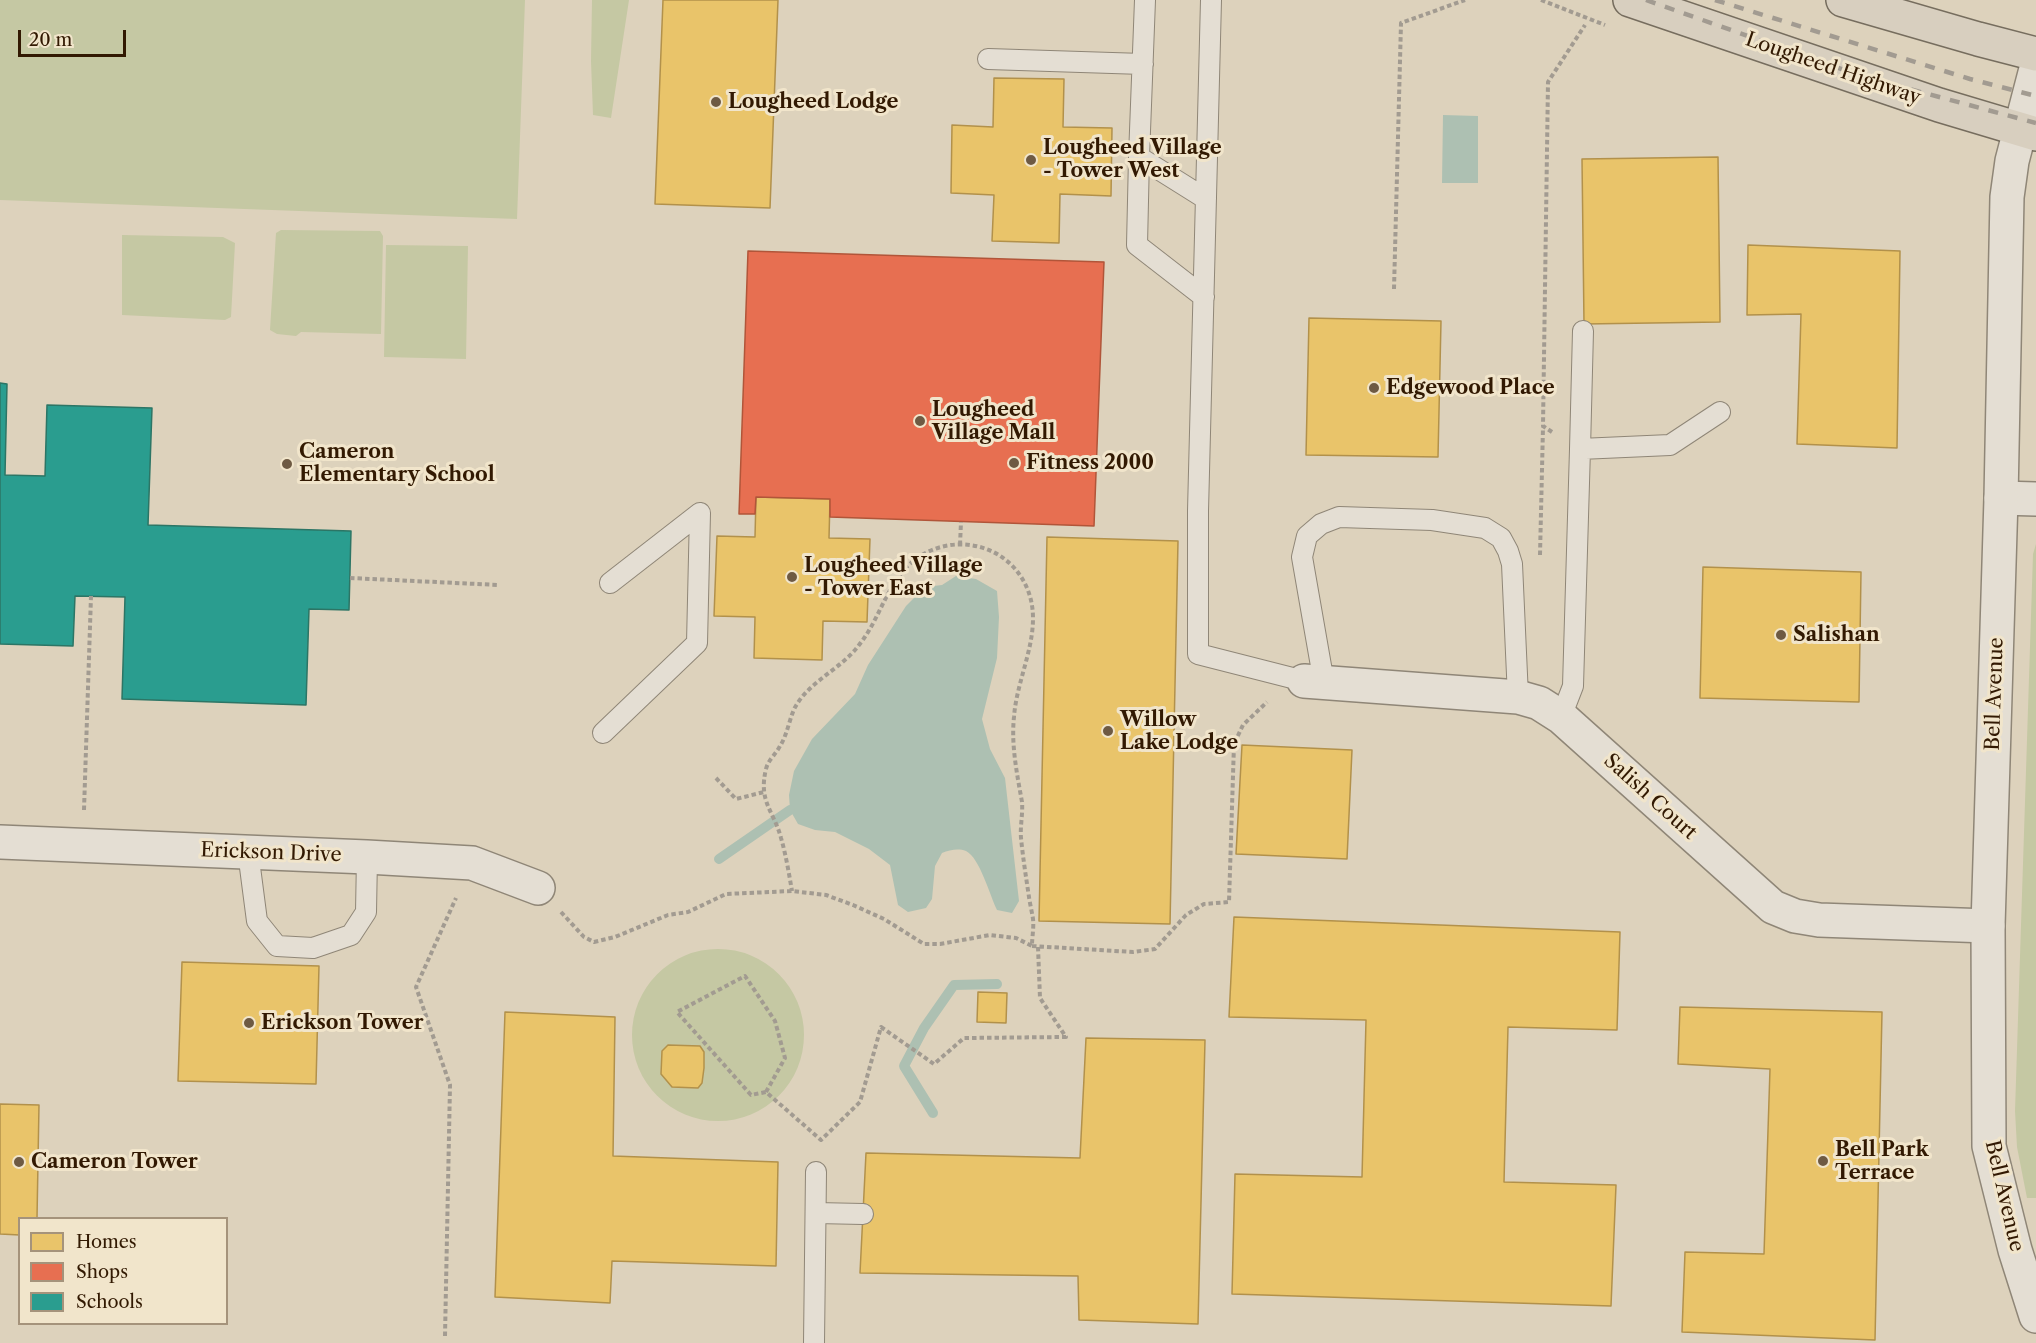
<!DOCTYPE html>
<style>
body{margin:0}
#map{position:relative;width:2036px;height:1343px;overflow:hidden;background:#ddd2bc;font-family:"Libre Caslon Text",serif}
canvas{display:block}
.legend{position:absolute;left:18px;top:1217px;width:210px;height:108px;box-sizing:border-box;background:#f1e5cb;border:2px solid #a5937b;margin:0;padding:8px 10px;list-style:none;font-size:18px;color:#321902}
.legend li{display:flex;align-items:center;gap:12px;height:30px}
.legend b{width:30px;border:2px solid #a5937b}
.scale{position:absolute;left:18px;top:30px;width:108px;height:27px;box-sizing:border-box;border:3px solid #321902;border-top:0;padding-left:8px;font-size:18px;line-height:21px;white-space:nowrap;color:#321902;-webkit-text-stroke:4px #f1e5cb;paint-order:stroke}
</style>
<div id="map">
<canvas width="2036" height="1343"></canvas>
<ul class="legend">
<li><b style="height:16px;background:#e9c46a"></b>Homes</li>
<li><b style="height:16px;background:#e76f51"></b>Shops</li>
<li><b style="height:16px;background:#2a9d8f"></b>Schools</li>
</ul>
<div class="scale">20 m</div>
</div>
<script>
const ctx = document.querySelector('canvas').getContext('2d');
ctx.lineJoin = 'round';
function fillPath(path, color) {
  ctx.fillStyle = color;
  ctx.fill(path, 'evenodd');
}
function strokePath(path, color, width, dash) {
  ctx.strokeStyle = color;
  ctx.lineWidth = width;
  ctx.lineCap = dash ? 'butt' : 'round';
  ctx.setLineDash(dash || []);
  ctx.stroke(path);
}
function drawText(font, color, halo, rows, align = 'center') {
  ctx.font = font + ' "Libre Caslon Text",serif';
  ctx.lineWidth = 6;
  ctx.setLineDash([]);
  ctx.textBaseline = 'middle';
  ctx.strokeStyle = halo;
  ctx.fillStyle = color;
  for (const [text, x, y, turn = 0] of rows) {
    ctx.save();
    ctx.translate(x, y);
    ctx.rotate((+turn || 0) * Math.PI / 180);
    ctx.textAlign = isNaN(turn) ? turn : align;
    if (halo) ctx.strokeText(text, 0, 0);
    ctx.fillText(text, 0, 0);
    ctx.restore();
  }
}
fillPath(new Path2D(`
 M0,0h525l-8,219 -517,-19z
 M592,0h37l-18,118 -18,-3 -2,-54z
 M281,230l99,1 3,5 -2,98 -80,-2 -5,4 -19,-2 -7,-4 6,-97z
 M122,235l101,2 12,6 -4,74 -6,3 -103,-5z
 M386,245l82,1 -2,113 -82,-2z
 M2036,544v654h-9l-10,-51 -2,-36 18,-557z
 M632 1035a86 86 0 1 1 172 0a86 86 0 1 1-172 0Z`), '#c5c8a3');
fillPath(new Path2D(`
 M1443,115l35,1v67h-36z
 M956,576l20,3 21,12 2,26 -2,41 -15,61 8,30 15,29 14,123 -7,12 -15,-3c-7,-14 -17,-52 -31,-59 -8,-3 -16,-1 -24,2l-7,13 -3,33 -6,9 -18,4 -10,-7 -8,-40 -21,-16 -34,-17 -20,-2 -17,-6 -8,-14 -1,-15 5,-24 18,-32 43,-45 13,-29 38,-59 19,-19 17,-2z`), '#adc0b2');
const homes = new Path2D(`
 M663,0h115l-8,208 -115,-4z
 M994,78l70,1 -1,48 49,1 -1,68 -51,-2 -1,49 -67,-2 2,-46 -43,-2 1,-68 41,2z
 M1718,157l2,165 -136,2 -2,-165z
 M1748,245l152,6 -3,197 -100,-4 4,-130 -54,1z
 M1309,318l132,3 -3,136 -132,-2z
 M756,497l74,2 -1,39 41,1 -3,83 -44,-1 -1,39 -68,-2 1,-41 -41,-1 3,-80 38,1z
 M1047,537l131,4 -8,383 -131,-3z
 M1703,567l158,5 -2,130 -159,-4z
 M1242,745l110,5 -5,109 -111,-5z
 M1234,917l386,15 -3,98 -109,-3 -4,155 112,3 -5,121 -379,-12 3,-120 127,3 4,-157 -137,-3z
 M182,962l137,4 -3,118 -138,-3z
 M978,992l29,1 -1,30 -29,-1z
 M1680,1007l202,5 -7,328 -193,-8 3,-80 79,2 6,-185 -92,-5z
 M505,1012l110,5 -2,139 165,6 -2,104 -164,-5 -2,42 -115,-6z
 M1086,1038l119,2 -7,284 -119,-4 -1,-44 -218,-3 6,-120 214,5z
 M668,1045l32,1 4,6v16l-2,15 -4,5 -26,-1 -11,-13 1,-23z
 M0,1104l39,1 -2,113h-17v17l-20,-1z`);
fillPath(homes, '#e9c46a');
strokePath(homes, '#b2914b', 1.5);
const shops = new Path2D(`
 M748,251l356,11 -10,264 -264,-9v-18l-74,-2 -1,17h-16z`);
fillPath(shops, '#e76f51');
strokePath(shops, '#b15539', 1.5);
const schools = new Path2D(`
 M0,383l7,1 -2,91 40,1 2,-71 105,3 -4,117 203,6 -2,79 -40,-1 -3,96 -184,-6 3,-102 -50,-1 -2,50 -73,-2z`);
fillPath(schools, '#2a9d8f');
strokePath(schools, '#2c7565', 1.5);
strokePath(new Path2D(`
 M719,859l71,-49
 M933,1113l-29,-47 20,-38 30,-43 43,-1`), '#adc0b2', 10);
const service = new Path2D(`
 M1145,0l-6,157 67,42
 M1211,0l-13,511v143l106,27
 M988,59l155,5
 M1139,157l-2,88 67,52
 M1580,449l3,-118
 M610,583l90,-70
 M1324,683l-22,-126 5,-21 14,-12 18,-7 93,3 53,8 16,10 7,13 4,13 6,133
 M1561,717l12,-31 7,-237 90,-4 50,-33
 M603,733l94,-90 3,-130
 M248,852l9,69 20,25 36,2 38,-13 15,-23 1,-55
 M816,1213l47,1
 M814,1343l2,-171`);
const minor = new Path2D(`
 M2001,498l35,1
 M1304,681l214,16 21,6 22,14 212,190 22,9 24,4 169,6
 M0,842l367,15 105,6 66,25`);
const tertiary = new Path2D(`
 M2036,69l-24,92 -5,36 -6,301 -13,428 1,220 26,104 21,66`);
const primary = new Path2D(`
 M1630,0l309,105 97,29
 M1843,0l135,39 58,15`);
strokePath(service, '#8f8677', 22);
strokePath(minor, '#8f8677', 36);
strokePath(tertiary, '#8f8677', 36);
strokePath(primary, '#766d5e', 36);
strokePath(new Path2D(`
 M1541,0l64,25
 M1394,289l7,-266 64,-23
 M1552,432l-9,-6 5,-344 37,-57
 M960,545l1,-23
 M1540,555l3,-128
 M350,578l149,7
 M716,778l20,21 28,-7
 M84,810l7,-214
 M561,912l23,25 10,5 21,-5 53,-22 20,-3 38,-18 66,-3 34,4 27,10 31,14 40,25h16l50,-9 26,3 16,8c0,-9 2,-18 1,-27 -1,-7 -3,-15 -4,-22 -3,-20 -6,-39 -8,-59 -1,-12 2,-24 1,-36 -5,-28 -11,-57 -8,-85 3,-43 31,-87 13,-129 -22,-51 -89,-58 -124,-17 -19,23 -26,52 -44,74 -17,23 -47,35 -62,59 -7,10 -9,30 -17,42 -4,8 -12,14 -14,23 -8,33 8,42 15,69 5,17 8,36 11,53
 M1032,946l101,6 22,-3 31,-34 18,-11 25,-2 5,-158 9,-19 24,-23
 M766,1092l19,-34 -10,-37 -30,-45 -68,36 74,83 15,-3 55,48 39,-38 21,-75 53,37 30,-26 102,-1 -26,-39 -2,-51
 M445,1336l5,-251 -34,-98 40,-89`), '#a29b91', 4, [4.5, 3]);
strokePath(service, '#e4ded3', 20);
strokePath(minor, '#e4ded3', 33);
strokePath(tertiary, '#e4ded3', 33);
strokePath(primary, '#d8cfbf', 33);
strokePath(new Path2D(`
 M1646,0l215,76 175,47
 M1715,0l255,79 66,17`), '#a29b91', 4.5, [10, 10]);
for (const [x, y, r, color] of [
 [716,102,6,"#6e5a43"],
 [1031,160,6,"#6e5a43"],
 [1374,388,6,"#6e5a43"],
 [920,421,6,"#6e5a43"],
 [1014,463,6,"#6e5a43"],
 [287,464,6,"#6e5a43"],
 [792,577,6,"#6e5a43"],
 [1781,635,6,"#6e5a43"],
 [1108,731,6,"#6e5a43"],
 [249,1023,6,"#6e5a43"],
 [1823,1161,6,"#6e5a43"],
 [19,1162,6,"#6e5a43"]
]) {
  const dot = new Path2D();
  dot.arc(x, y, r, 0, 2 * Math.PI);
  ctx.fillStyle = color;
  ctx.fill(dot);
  strokePath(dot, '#f1e5cb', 2);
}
drawText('20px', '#321902', '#f1e5cb', [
 ["Lougheed Highway",1833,69,19],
 ["Bell Avenue",1995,694,-88],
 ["Salish Court",1650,797,42],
 ["Erickson Drive",271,853,2],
 ["Bell Avenue",2004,1196,77]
]);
drawText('bold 20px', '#321902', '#f1e5cb', [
 ["Lougheed Lodge",728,102],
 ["Lougheed Village",1043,148],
 ["- Tower West",1043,171],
 ["Edgewood Place",1386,388],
 ["Lougheed",932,410],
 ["Village Mall",932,433],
 ["Cameron",299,452],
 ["Elementary School",299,475],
 ["Fitness 2000",1026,463],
 ["Lougheed Village",804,566],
 ["- Tower East",804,589],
 ["Salishan",1793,635],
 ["Willow",1120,720],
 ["Lake Lodge",1120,743],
 ["Erickson Tower",261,1023],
 ["Bell Park",1835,1150],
 ["Terrace",1835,1173],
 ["Cameron Tower",31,1162]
], 'left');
</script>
